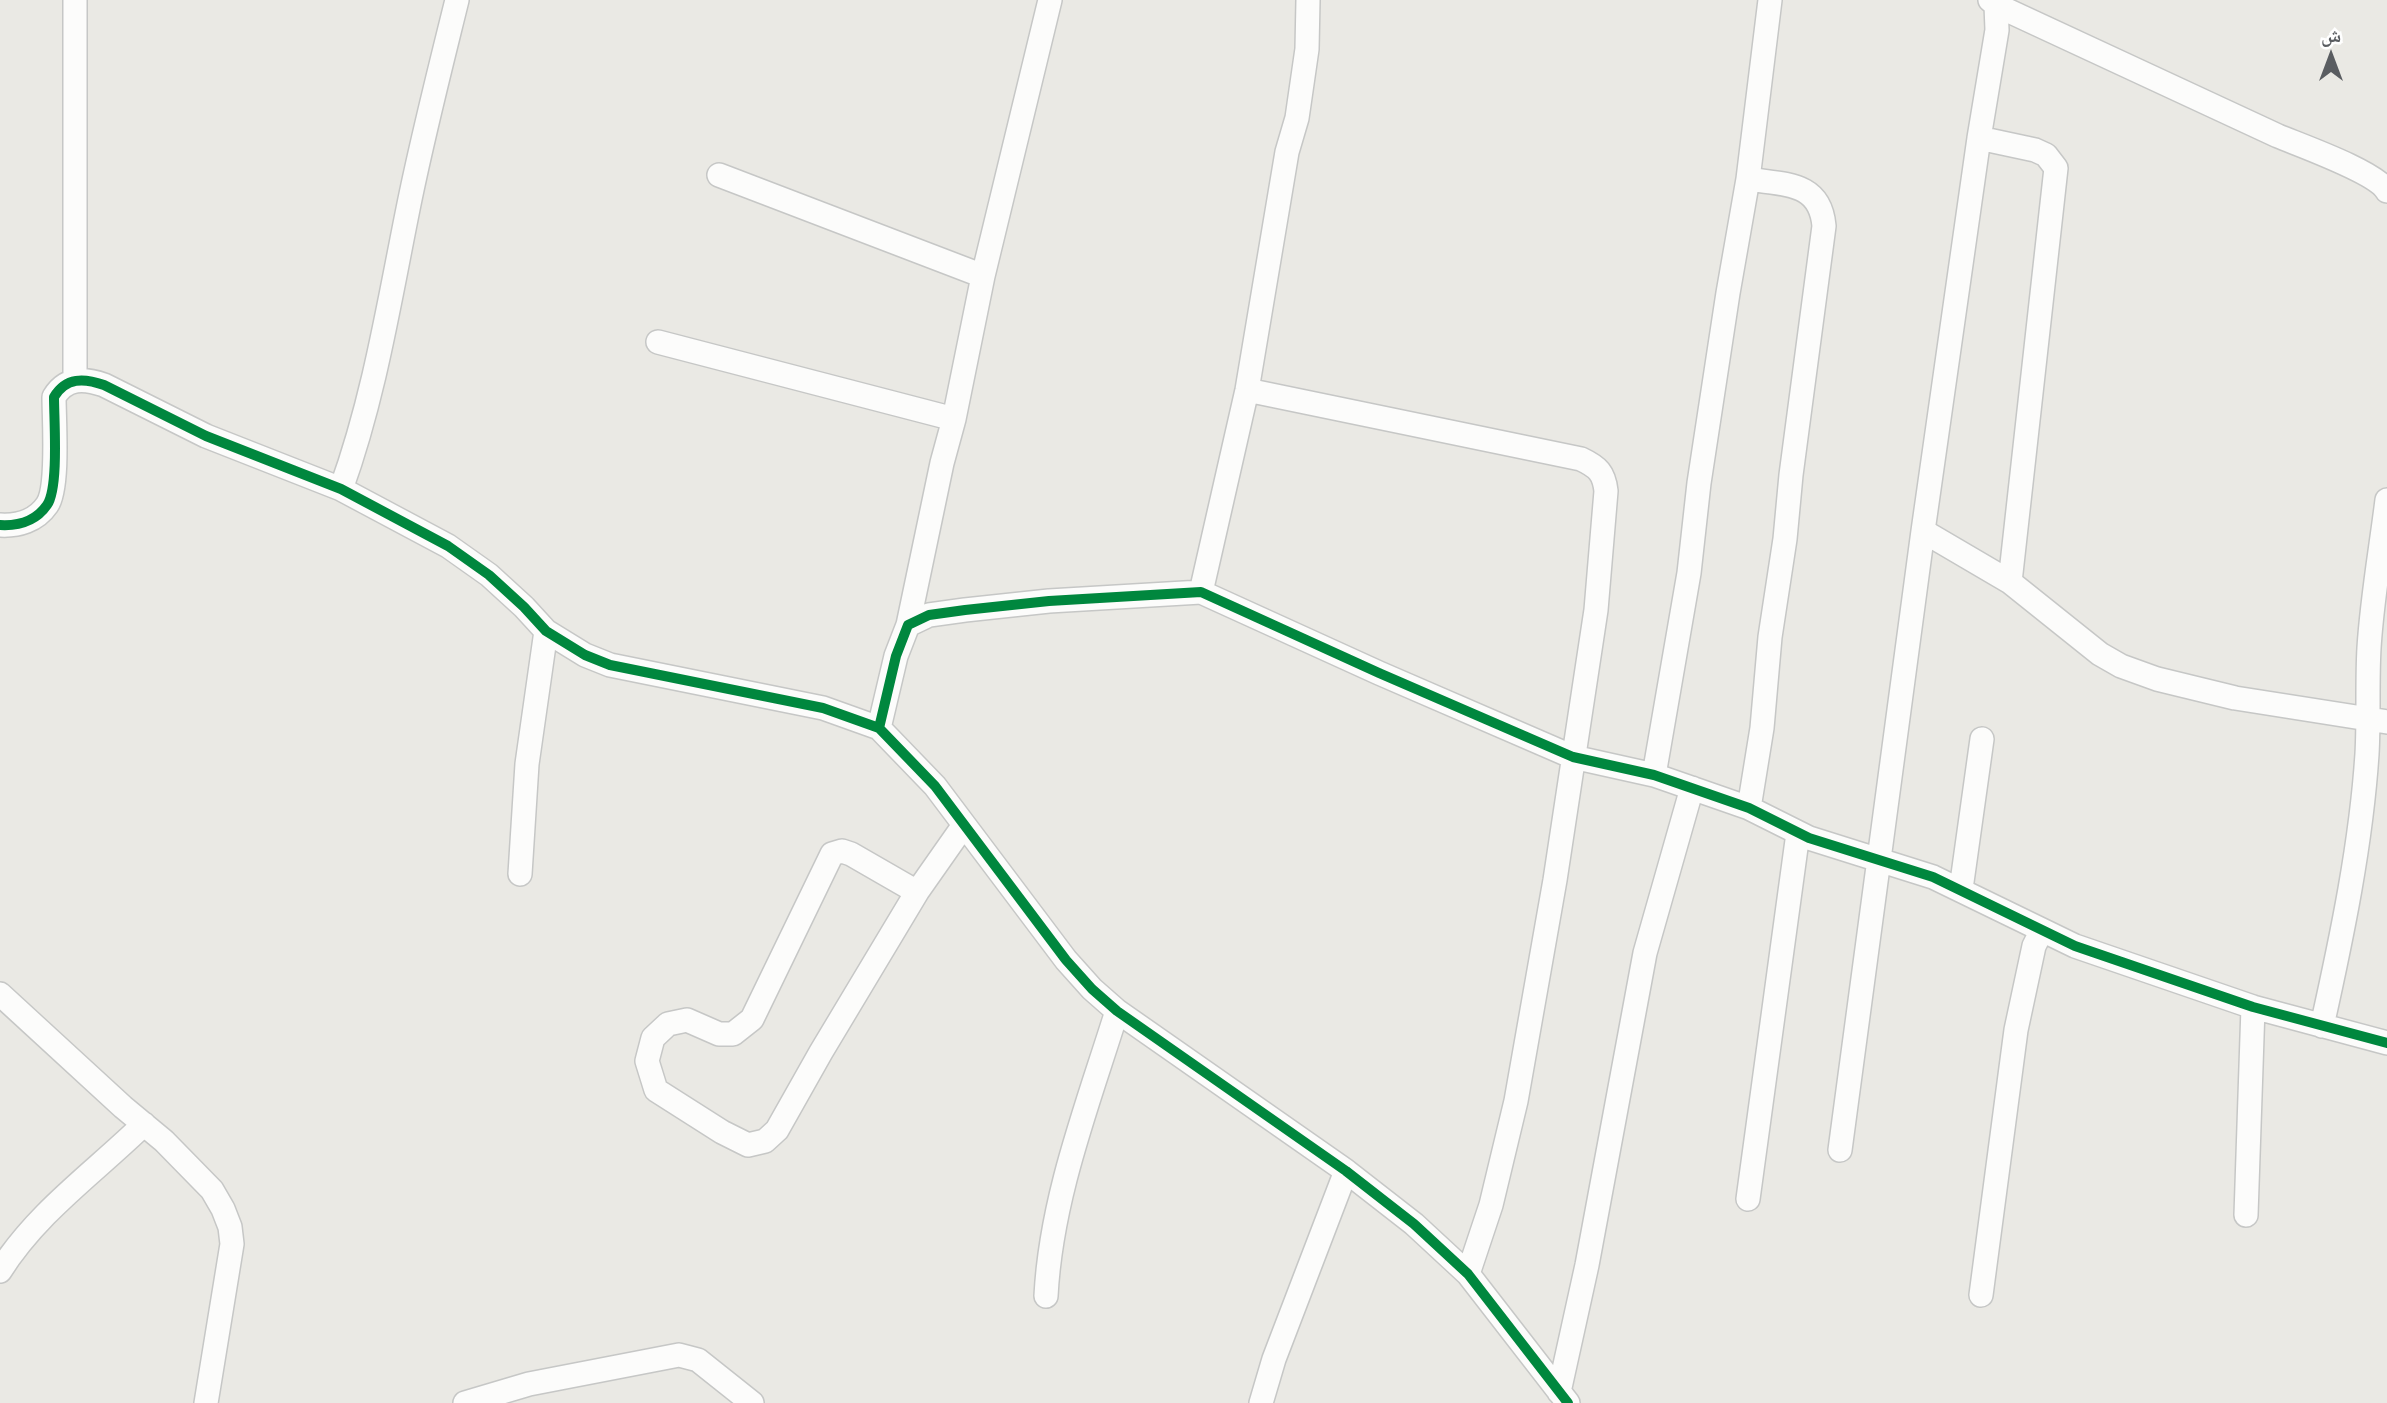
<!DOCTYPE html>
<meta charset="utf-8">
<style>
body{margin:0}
#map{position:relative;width:2387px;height:1403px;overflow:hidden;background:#eae9e4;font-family:Lato,"Noto Naskh Arabic",sans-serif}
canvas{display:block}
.north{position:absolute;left:2296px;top:21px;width:70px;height:70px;-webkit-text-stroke:5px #fff;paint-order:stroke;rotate:0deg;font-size:19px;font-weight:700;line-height:28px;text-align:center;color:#5a5d61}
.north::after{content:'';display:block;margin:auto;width:24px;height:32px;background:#5a5d61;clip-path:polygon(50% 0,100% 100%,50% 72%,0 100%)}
</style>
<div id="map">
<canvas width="2387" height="1403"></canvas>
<div class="north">ش</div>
</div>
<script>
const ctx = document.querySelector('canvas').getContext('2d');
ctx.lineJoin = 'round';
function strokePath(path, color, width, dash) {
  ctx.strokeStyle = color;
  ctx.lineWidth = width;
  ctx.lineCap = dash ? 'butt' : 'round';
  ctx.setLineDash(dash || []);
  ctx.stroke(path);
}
const minor = new Path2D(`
 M75,0v381
 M1996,5c94,43 188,88 282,131 24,10 98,36 109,55
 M1979,138l56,12 11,5 10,13 -46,414
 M719,175l264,101
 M1748,179c36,6 72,2 76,47l-33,249 -6,64 -15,98 -8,91 -13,80
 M658,342l296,77
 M1247,390l334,69c17,8 23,14 25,32l-10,119 -41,270 -39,221 -25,104 -23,69
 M341,489c33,-91 48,-186 67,-280 14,-70 32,-140 49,-209
 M0,525c18,1 36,-4 47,-20 12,-17 7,-85 7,-108 12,-20 30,-19 50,-12l102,51 135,53 107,57 41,29 35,32 22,24 39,24 25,10 213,43 56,20 56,58 131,174 26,29 25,22 229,160 68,53 54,50 100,129
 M1923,531l87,51 90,72 21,12 36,13 78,19 152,24
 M1201,592l46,-202 40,-238 10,-34 10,-69 1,-49
 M908,625l34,-162 12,-44 29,-143 67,-276
 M879,728l17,-72 12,-31 21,-10 36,-5 84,-9 152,-9 178,81 194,84 81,18 95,33 60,30 124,39 142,69 178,61 134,36
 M1654,775l35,-202 10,-90 29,-190 20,-114 22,-179
 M520,874l7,-110 19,-133
 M1961,889l21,-150
 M917,892l-66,-38 -9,-3 -10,3 -80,165 -19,15h-14l-32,-14 -19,4 -15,14 -6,23 9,29 66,42 26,13 17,-4 12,-11 44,-78 96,-160 47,-67
 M0,994l123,113 41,34 48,49 11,19 7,18 2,17 -26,159
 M2322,1026c20,-90 39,-181 45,-272 2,-36 0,-71 2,-106 3,-50 12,-99 18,-148
 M1840,1150l83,-619 56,-393 18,-108 -1,-25 -6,-5
 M1748,1199l50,-366
 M2246,1215l7,-208
 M0,1271c37,-59 95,-99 144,-147
 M1981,1295l35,-265 18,-84 8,-16
 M1046,1296c5,-98 42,-192 71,-285
 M1559,1392l28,-127 58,-312 47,-165
 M465,1403l64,-19 150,-29 19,5 54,43
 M1261,1403l13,-44 72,-188`);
strokePath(minor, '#c6c7c6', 26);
strokePath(minor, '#fcfcfb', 23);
strokePath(new Path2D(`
 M0,525c18,1 36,-4 47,-20 12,-17 7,-85 7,-108 12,-20 30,-19 50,-12l102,51 135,53 107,57 41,29 35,32 22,24 39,24 25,10 213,43 56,20 56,58 131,174 26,29 25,22 229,160 68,53 54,50 100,129
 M879,728l17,-72 12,-31 21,-10 36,-5 84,-9 152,-9 178,81 194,84 81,18 95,33 60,30 124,39 142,69 178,61 134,36`), '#00873e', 10);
</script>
